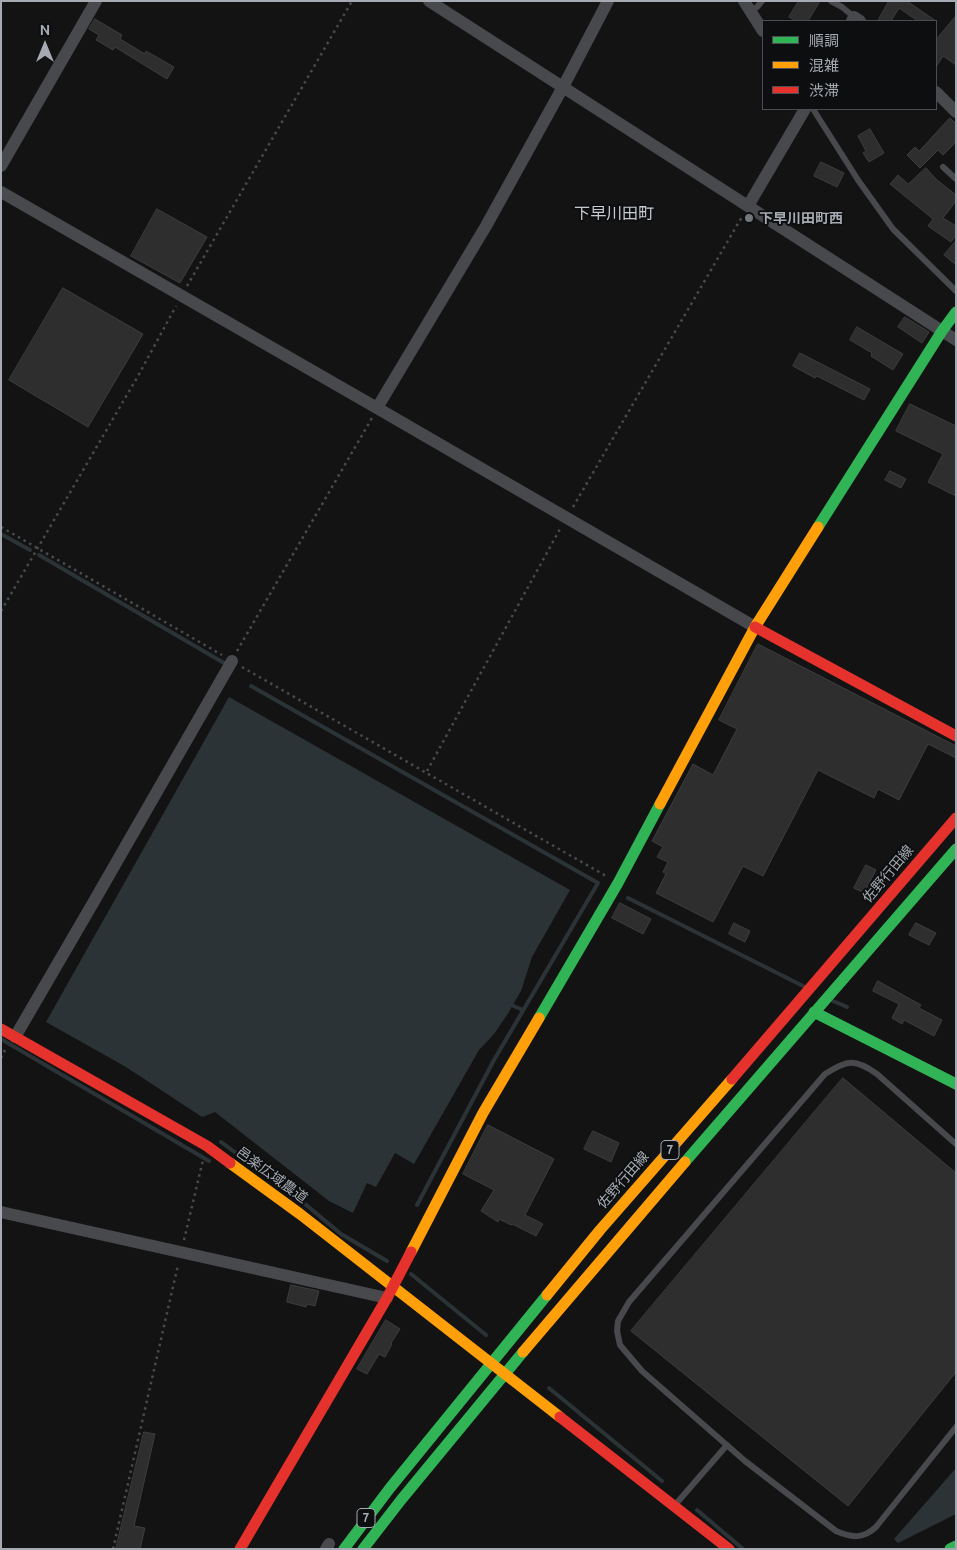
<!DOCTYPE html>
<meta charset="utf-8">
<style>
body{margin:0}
#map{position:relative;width:957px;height:1550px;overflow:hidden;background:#131313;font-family:Ubuntu,"Noto Sans JP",sans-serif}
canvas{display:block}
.frame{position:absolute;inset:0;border:2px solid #a6abb3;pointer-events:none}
.legend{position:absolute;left:762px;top:20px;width:175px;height:90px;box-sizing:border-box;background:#0d0e0f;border:1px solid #4a4d51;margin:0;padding:6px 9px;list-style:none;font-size:15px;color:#a6abb3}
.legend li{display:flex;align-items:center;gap:10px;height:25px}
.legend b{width:25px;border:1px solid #4a4d51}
.north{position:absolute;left:20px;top:20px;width:50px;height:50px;-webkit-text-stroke:4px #0d0e0f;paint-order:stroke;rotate:0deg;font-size:14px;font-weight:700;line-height:20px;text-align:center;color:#a6abb3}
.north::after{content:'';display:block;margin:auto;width:18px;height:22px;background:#a6abb3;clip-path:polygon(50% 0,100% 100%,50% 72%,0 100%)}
</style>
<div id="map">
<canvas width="957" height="1550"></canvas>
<div class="frame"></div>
<ul class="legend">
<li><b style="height:6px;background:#30b455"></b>順調</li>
<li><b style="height:6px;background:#ff9f0a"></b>混雑</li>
<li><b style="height:6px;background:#e5322d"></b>渋滞</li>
</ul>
<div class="north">N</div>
</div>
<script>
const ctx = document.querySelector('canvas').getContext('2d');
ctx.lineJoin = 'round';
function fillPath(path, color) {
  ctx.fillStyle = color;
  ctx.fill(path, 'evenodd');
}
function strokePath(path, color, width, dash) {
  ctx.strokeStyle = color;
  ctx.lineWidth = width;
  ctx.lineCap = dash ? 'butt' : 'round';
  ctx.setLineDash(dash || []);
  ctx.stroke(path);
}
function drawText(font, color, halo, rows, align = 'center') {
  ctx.font = font + ' Ubuntu,"Noto Sans JP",sans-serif';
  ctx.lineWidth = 4;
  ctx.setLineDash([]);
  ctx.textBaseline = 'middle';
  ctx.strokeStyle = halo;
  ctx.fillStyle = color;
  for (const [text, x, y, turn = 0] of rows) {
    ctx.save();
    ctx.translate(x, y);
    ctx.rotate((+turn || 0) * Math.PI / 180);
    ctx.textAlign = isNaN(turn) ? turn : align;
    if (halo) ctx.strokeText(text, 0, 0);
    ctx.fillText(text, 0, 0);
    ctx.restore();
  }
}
fillPath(new Path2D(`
 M229,697l341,193 -38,67 -11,34 -14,24 -13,19 -15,16 -65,114 -19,-11 -19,34 -9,-4 -14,30 -24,-12 -114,-89 -13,5 -76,-50 -80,-45z
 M956,1468v46l-58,29 -4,-4z`), '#2b3337');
strokePath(new Path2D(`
 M1,534l29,16
 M39,555l185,108
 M251,686l347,197 -104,177 -77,145
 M628,898l177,89
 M833,1001l14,6
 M509,1004l14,6
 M1,1039l208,122
 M221,1142l78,57 42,35 46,27
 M411,1274l75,61
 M549,1388l113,93
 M697,1510l46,39`), '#2b3337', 4);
const building = new Path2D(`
 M799,1h21l-12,20h-12l-7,-4z
 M889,1h18l29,20h-18l-19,-13 -8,13h-13z
 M956,16v49l-13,-9 -7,11v-27z
 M95,19l27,16 -2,4 25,15 1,-3 28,16 -7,12 -52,-32 -2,3 -17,-10 3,-5 -10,-6z
 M950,118l6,6v18l-13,13 -5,-5 -18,18 -13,-13 8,-8 4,4z
 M870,129l14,24 -15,9 -6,-9 3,-2 -8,-15z
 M821,162l23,11 -7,14 -23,-11z
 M926,168l10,11 20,16v6l-13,17 13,8v9l-5,7 -23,-16 5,-7 -43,-35 8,-9 10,9z
 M157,209l50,28 -27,46 -49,-27z
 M956,241v24l-12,-10z
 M63,288l80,46 -55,93 -79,-47z
 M905,317l24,15 -7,11 -24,-16z
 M857,327l46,27 -10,16 -22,-14 1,-3 -22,-13z
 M800,353l70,36 -6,11 -47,-24 -2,2 -22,-12z
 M910,404l46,22v70l-28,-14 15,-28 -47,-23z
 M890,471l16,8 -5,9 -16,-8z
 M758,644l198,102v12l-28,-14 -29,56 -21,-11 -4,9 -56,-28 -55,106 -20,-10 -30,56 -57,-29 10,-19 -3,-2 5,-10 -11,-5 6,-10 -11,-6 41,-77 20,11 24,-46 -18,-9z
 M866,865l10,5 -12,23 -10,-5z
 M620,903l31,16 -8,15 -31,-16z
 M734,923l16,8 -5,11 -16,-8z
 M916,923l20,10 -7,12 -20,-10z
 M878,981l43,24 -2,3 23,12 -8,16 -30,-16 -2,4 -10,-6 7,-14 -26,-13z
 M843,1078l113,95v199l-108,134 -217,-175z
 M488,1125l66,34 -29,56 18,9 -7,12 -24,-12 -1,1 -12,-6 -1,3 -17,-11 13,-21 -31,-16z
 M593,1131l26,12 -8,19 -27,-13z
 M291,1285l28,6 -4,15 -8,-2 -1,3 -19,-5z
 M386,1320l14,9 -9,14 1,1 -7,13 -6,-3 -12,20 -10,-5z
 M144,1432l11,2 -21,92 11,2 -5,21h-24z`);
fillPath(building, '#2e2e2e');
strokePath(building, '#3c3d3f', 1);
strokePath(new Path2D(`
 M187,286l165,-285
 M573,507l170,-292
 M1,527l221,128
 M1,611l137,-235 38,-70
 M237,651l135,-233
 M242,667l364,209
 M427,771l133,-242
 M1,1058l5,-10
 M184,1240l19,-80
 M113,1549l65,-284`), '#494a4d', 2.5, [2.5, 4]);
strokePath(new Path2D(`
 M831,1l11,6 12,10
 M751,11l6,-4 5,-6
 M813,109l45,71 35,49 63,62
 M943,167l13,12
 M956,1144l-79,-70c-22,-16 -30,-14 -52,0l-196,228 -11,19 -1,10 3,14 22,26 103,90 91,70c16,7 27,8 40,-4l80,-100
 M675,1505l52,-60`), '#48494c', 6);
strokePath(new Path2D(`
 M429,1l527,339
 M744,1l19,30
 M852,21l2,-4 6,4
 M936,92l20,20
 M1,166l95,-165
 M1,192l376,216 378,219
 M748,206l57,-97
 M377,408l109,-182 77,-139 45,-86
 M15,1037l78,-134 139,-242
 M1,1212l386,86
 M326,1549l3,-5`), '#48494c', 12);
strokePath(new Path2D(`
 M818,527l124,-196 14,-19
 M814,1012l142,72
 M539,1018l79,-135 42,-79
 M685,1162l271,-313
 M344,1549l46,-61 157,-193
 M363,1549l38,-49 122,-148
 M950,1549l6,-3`), '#30b455', 11);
strokePath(new Path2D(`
 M660,804l95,-177 63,-100
 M230,1163l70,51 260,203
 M411,1252l72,-139 56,-95
 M547,1295l53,-65 132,-151
 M523,1352l162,-190`), '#ff9f0a', 11);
strokePath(new Path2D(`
 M755,627l201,109
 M1,1029l206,117 23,17
 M732,1079l224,-261
 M560,1417l169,132
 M240,1549l147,-251 24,-46`), '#e5322d', 11);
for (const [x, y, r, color] of [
 [749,218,5,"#73767b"]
]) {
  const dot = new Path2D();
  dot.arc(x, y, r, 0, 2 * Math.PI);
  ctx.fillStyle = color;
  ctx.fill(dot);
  strokePath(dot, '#0d0e0f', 2);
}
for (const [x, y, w] of [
 [670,1150,18],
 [366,1518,18]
]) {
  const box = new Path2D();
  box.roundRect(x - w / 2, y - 9.5, w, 19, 4);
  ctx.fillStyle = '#0d0e0f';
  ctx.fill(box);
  strokePath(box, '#a6abb3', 1);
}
drawText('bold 12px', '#a6abb3', null, [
 ["7",670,1150],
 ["7",366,1518]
]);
drawText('bold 14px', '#a6abb3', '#0d0e0f', [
 ["下早川田町西",759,218]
], 'left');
drawText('14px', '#a6abb3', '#0d0e0f', [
 ["佐野行田線",888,874,-50],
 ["邑楽広域農道",272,1175,36],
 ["佐野行田線",623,1180,-49]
]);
drawText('16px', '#c6c9cf', '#0d0e0f', [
 ["下早川田町",614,214]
]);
</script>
